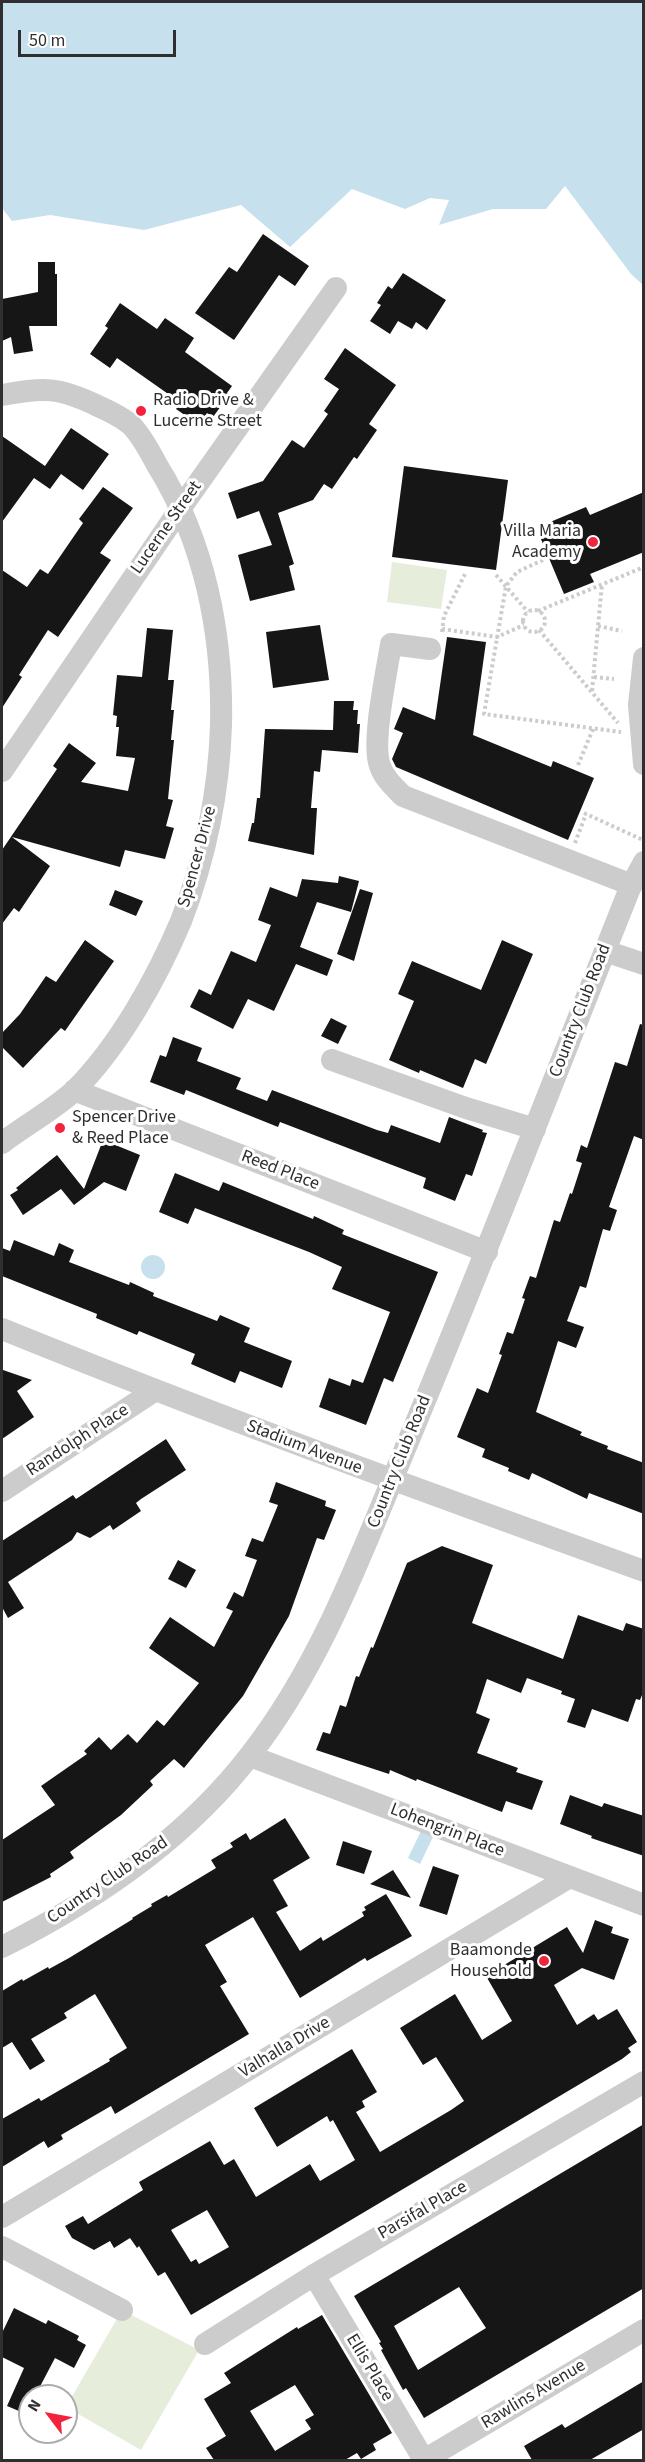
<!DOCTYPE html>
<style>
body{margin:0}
#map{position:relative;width:645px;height:2462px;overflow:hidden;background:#fff;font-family:"Source Sans 3",sans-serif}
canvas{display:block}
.frame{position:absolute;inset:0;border:3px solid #2f2f2f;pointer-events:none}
.north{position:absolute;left:18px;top:2384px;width:60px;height:60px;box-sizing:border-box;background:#fff;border:2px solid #acacac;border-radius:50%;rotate:302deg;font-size:16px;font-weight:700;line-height:24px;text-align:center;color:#2f2f2f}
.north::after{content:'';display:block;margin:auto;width:21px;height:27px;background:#f2243d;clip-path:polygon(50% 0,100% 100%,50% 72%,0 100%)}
.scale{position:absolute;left:18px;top:30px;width:158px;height:27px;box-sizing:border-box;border:3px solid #2f2f2f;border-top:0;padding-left:8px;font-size:18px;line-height:21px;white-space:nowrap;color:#2f2f2f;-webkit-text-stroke:4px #fff;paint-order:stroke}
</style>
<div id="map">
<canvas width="645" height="2462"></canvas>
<div class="frame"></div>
<div class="north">N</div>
<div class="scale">50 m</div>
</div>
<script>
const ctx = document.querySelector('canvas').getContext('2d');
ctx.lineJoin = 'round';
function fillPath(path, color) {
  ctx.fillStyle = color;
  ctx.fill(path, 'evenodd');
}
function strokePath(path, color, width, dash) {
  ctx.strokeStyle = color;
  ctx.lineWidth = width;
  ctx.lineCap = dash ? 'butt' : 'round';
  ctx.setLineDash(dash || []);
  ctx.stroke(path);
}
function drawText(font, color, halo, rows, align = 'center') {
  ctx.font = font + ' "Source Sans 3",sans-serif';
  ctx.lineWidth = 6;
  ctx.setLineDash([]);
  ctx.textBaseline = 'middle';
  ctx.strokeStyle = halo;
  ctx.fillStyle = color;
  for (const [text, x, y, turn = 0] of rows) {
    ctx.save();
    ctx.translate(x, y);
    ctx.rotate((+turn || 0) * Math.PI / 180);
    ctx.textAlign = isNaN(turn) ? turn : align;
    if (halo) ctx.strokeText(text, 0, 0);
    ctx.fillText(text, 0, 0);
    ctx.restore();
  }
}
fillPath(new Path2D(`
 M392,562l55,8 -6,39 -54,-7z
 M122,2310l77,40 -58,100 -75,-43z`), '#e6eddb');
fillPath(new Path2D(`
 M2,2h641v283l-12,-11 -66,-88 -19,23h-53l-54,16 10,-25 -19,-2 -25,11 -53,-20 -62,58 -49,-42 -97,25 -94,-15 -38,6 -10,-13z
 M141 1267a12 12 0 1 1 24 0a12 12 0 1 1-24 0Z
 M421,1831l12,6 -13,27 -12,-6z`), '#c6e0ee');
fillPath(new Path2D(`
 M263,234l46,32 -14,20 -16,-11 -45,65 -39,-27 34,-46 8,5z
 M38,262h17v12h2v52h-28l4,25 -19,3 -3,-17 -9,4v-42l36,-7z
 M403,273l43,27 -19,30 -11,-8 -4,7 -14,-8 -8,13 -20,-13 11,-16 -4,-2 11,-17 4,3z
 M120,303l37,26 8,-11 29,20 -9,14 47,34 -5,7 2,2 -16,22 -6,-4 -8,12 -23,-16 5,-6 -64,-45 -7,10 -20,-14 18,-26 -3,-2z
 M345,348l51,37 -27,39 8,6 -20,29 -3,-2 -22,32 -8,-5 -11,16 -35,13 16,51 -5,2 6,24 -45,11 -12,-46 34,-10 -13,-34 -22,8 -9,-26 35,-12 29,-41 12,8 24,-34 -4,-3 15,-22 -15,-10z
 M71,428l38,26 -26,36 -22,-16 -11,15 -16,-11 -32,44v-86l43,30z
 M404,466l104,14 -12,90 -104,-13z
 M103,487l30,21 -33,45 11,7 -53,77 -10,-7 -29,45 3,2 -20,31v-138l25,17 13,-18 8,5 35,-51 -4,-4z
 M644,492v60l-54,22 4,8 -30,12 -26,-62 7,-3 -2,-4 43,-18 4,8z
 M320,625l9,55 -56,8 -7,-56z
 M147,628l26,2 -5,50h6l-3,30h3l-3,30h3l-6,59 5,1 -7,26 8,2 -9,31 -40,-9 -5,17 -108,-30 38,29 -31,46 -5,-4 -12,16v-74l55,-81 -4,-3 16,-23 27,20 -15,19 47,9 7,-33 -19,-2 3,-29h-3l1,-11 -4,-1 4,-40 25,2z
 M447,637l39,5 -13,93 78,32 2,-6 41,17 -26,62 -172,-73 -4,-8 11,-26 -9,-4 9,-22 32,13z
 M334,701h20l-1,9h5l-1,14h3l-2,29 -36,-3 -2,22 -6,-1 -3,37h6l-3,47 -66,-14 4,-18h2l3,-25h3l5,-69 68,1z
 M339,876l20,5 -8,31 -34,-10 -17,45 33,13 -6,16 -31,-12 -22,47 -26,-12 -15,30 -43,-22 9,-18 12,6 20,-44 25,11 15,-37 -13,-5 12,-33 27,10 5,-18 36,4z
 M360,889l13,4 -19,68 -17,-7z
 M115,890l28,11 -7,15 -27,-11z
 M85,940l29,21 -49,70 -4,-3 -38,40 -21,-21v-14l18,-19 26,-38 10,6z
 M502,940l31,14 -47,110 -11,-5 -12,29 -43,-18 -1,3 -30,-13 25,-59 -16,-7 14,-33 69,29z
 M331,1018l16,8 -9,18 -17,-8z
 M640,1024l4,1v115l-10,-4 -25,71 8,3 -7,21 -7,-2 -17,59 -6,-2 -13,35 17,6 -8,21 -18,-7 -22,71 46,20 -2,3 28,11 -1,3 37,14v51l-55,-21 -2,6 -55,-26 -3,7 -21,-9 1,-3 -27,-11 3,-8 -28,-12 20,-49 11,5 14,-38 -3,-1 8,-22 6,2 12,-35 -3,-1 8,-22 6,2 18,-58 6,2 10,-29 2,1 10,-31 -6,-2 5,-16 6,3 28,-86 12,4z
 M173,1037l29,11 -5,13 44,17 -5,11 31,12 5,-11 105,40 11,3 3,-8 49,18 9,-26 34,13 -1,2 5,1 -15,43 -6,-2 -11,27 -32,-13 3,-10 -146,-56 -2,5 -92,-37 -2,5 -34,-13 10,-27 6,2z
 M103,1140l37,15 -14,36 -22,-9 -30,23 -13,-16 -38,26 -13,-20 8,-5 -2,-2 41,-33 27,34z
 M175,1173l44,18 4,-9 90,37 1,-3 30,14 -2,4 96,38 -45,110 -9,-4 -18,47 -47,-18 10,-29 21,8 2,-7 11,4 27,-71 -58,-23 10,-22 -33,-15 -114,-44 -7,16 -29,-12z
 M14,1240l40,16 5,-13 15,7 -5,12 60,23 1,-3 24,11 -1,3 64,25 3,-6 30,13 -6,14 48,19 -10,27 -42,-17 -5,12 -44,-19 4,-10 -56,-23 -2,4 -41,-17 1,-4 -95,-38v-28l8,3z
 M2,1367l1,3 29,10 -15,11 17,26 -32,22z
 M166,1439l20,31 -45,29 -5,4 5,8 -28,19 -3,-5 -20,13 -13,-6 -5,8 -64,42 16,26 -16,10 -6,-11v-66l71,-46 3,4z
 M276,1482l50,19 -1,5 11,4 -12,30 -7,-2 -28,78 -46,80 -59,72 -10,-9 -24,22 3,4 -32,30 -51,37 4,6 -24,16 1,3 -49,25v-62l53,-35 -14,-19 46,-32 -3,-3 15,-14 12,13 17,-16 9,9 20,-23 7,6 35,-43 -50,-35 21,-31 44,30 19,-36 -7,-3 8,-16 9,5 14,-37 -12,-4 7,-18 11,4 15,-37 -9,-3z
 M442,1546l51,19 -21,58 91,36 15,-44 45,16 3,-8 18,6v61l-4,10 -4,-1 -8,23 -36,-13 -7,19 -18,-6 8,-23 -14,-5 1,-3 -35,-13 -6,15 -34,-14 -11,34 14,6 -13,34 41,15 -2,4 27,9 -11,29 -26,-9 -4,11 -85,-33 -1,2 -26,-11 -1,4 -73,-24 7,-18 7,2 10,-29 6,2 10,-31 3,1 12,-30 2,1 34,-85z
 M178,1560l18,10 -10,18 -18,-9z
 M570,1795l32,12 2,-4 40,13v40l-53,-18 1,-2 -32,-12z
 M285,1818l25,40 -37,22 15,26 -12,6 24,39 21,-14 2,4 41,-25 -2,-4 4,-2 -2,-3 22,-13 26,42 -45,25 -2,-3 -65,40 -47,-81 -48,28 22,37 -7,4 29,48 -134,80 -4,-8 -50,29 2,4 -15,9 -4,-7 -42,26v-48l37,-21 2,3 69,-40 -1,-2 18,-11 -32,-54 -31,19 3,5 -36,21 14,22 -15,9 -18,-28 -10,6v-57l20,-12 1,2 25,-14 1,2 20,-11 64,-39 -1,-1 20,-12 -1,-2 16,-9 1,2 48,-29 -5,-8 22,-13 -3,-4 16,-10 4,7z
 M343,1841l29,10 -8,23 -28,-9z
 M433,1866l26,9 -12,40 -28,-9z
 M393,1870l18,28 -41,-14z
 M595,1920l18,7 -2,6 18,6 -15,41 -32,-12 -28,17 23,40 17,-11 4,6 19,-11 20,33 -9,6 3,4 -9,7 -431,256 -26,-43 -7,4 -19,-30 -2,2 -7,-10 -16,10 -4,-7 -16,9 -22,-12 -7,-12 18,-10 5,8 55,-34 -4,-8 71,-41 14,24 10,-6 22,38 54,-33 10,17 35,-21 -22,-40 -3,2 -3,-6 -50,31 -23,-39 98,-59 25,43 -15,9 3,6 -9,5 24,40 71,-42 13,-9 -28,-44 -13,8 -23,-37 55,-34 27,46 30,-19 -26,-45 81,-49 16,26zM207,2210l22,37 -30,17 -3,-5 -5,3 -20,-32z
 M644,2124v164l-220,130 -18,-30 -3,2 -22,-40 2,-1 -4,-6 2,-1 -27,-46zM459,2287l27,41 -68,42 -24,-44z
 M14,2308l32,16 2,-4 31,16 -2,4 9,5 -12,23 -19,-10 -20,38h-5v8l-4,10 -19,-8 17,-38 -22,-11v-24z
 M322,2315l70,118 -19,11 3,6 -15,9 -4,-6 -12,7h-131l-8,-12 20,-12 -22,-37 27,-16 -7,-10 73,-46 1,2zM295,2385l19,30 -9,5 6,9 -36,22 -25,-40z
 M644,2381v48l-54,31h-58l-8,-14 38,-22 3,4z`), '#161616');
strokePath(new Path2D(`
 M543,560l-26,12 -11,14 -22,128 137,18
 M496,575l32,37
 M523 621a11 11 0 1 1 22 0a11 11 0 1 1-22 0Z
 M538,611l106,-44
 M598,626l24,5
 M442,629l55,8 27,-12
 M539,630l79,93
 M442,632l2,-16 22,-44
 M594,677l20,2
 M592,691l10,-107
 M578,765l15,-36
 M584,813l59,27
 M575,843l11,-29`), '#ccc', 4, [3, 3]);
strokePath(new Path2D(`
 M2,395c42,-8 57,-8 96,11 11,5 24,11 33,19 11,11 19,27 26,40 48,77 66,170 64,260 -2,66 -16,134 -40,196 -24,57 -62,125 -106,169 -20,19 -51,36 -73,53
 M430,649l-39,-5c-4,27 -20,99 -11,122 4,12 14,21 23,30l229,89
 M644,658l-5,47 5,59
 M2,771l178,-262 156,-221
 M605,951l39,13
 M332,1060l134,48 69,21
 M74,1090l413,162
 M2,1329c211,86 426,164 642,242
 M2,1491l152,-100
 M250,1756l394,149
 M2,1947c94,-47 184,-108 249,-193 73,-94 113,-208 159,-317 76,-182 147,-366 220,-549l14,-26
 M2,2217l566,-339
 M2,2247l120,63
 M314,2275l110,185
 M205,2344l109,-69 330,-193
 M424,2460l220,-130`), '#ccc', 22);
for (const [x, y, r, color] of [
 [141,411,6,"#f2243d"],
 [593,542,6,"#f2243d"],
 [60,1128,6,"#f2243d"],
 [544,1961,6,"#f2243d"]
]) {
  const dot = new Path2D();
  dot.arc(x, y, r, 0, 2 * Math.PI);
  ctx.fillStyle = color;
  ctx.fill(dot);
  strokePath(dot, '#fff', 2);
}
drawText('18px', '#2f2f2f', '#fff', [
 ["Radio Drive &",153,401],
 ["Lucerne Street",153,422],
 ["Villa Maria",581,532,"right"],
 ["Academy",581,553,"right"],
 ["Spencer Drive",72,1118],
 ["& Reed Place",72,1139],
 ["Baamonde",532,1951,"right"],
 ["Household",532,1972,"right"]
], 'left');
drawText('18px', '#2f2f2f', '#fff', [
 ["Lucerne Street",167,528,-55],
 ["Spencer Drive",198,857,-75],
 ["Country Club Road",581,1011,-69],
 ["Reed Place",280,1171,21],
 ["Randolph Place",78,1441,-33],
 ["Stadium Avenue",304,1448,21],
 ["Country Club Road",400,1462,-68],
 ["Lohengrin Place",447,1831,21],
 ["Country Club Road",108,1881,-34],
 ["Valhalla Drive",285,2048,-31],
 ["Parsifal Place",423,2211,-30],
 ["Ellis Place",369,2368,59],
 ["Rawlins Avenue",534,2395,-31]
]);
</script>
